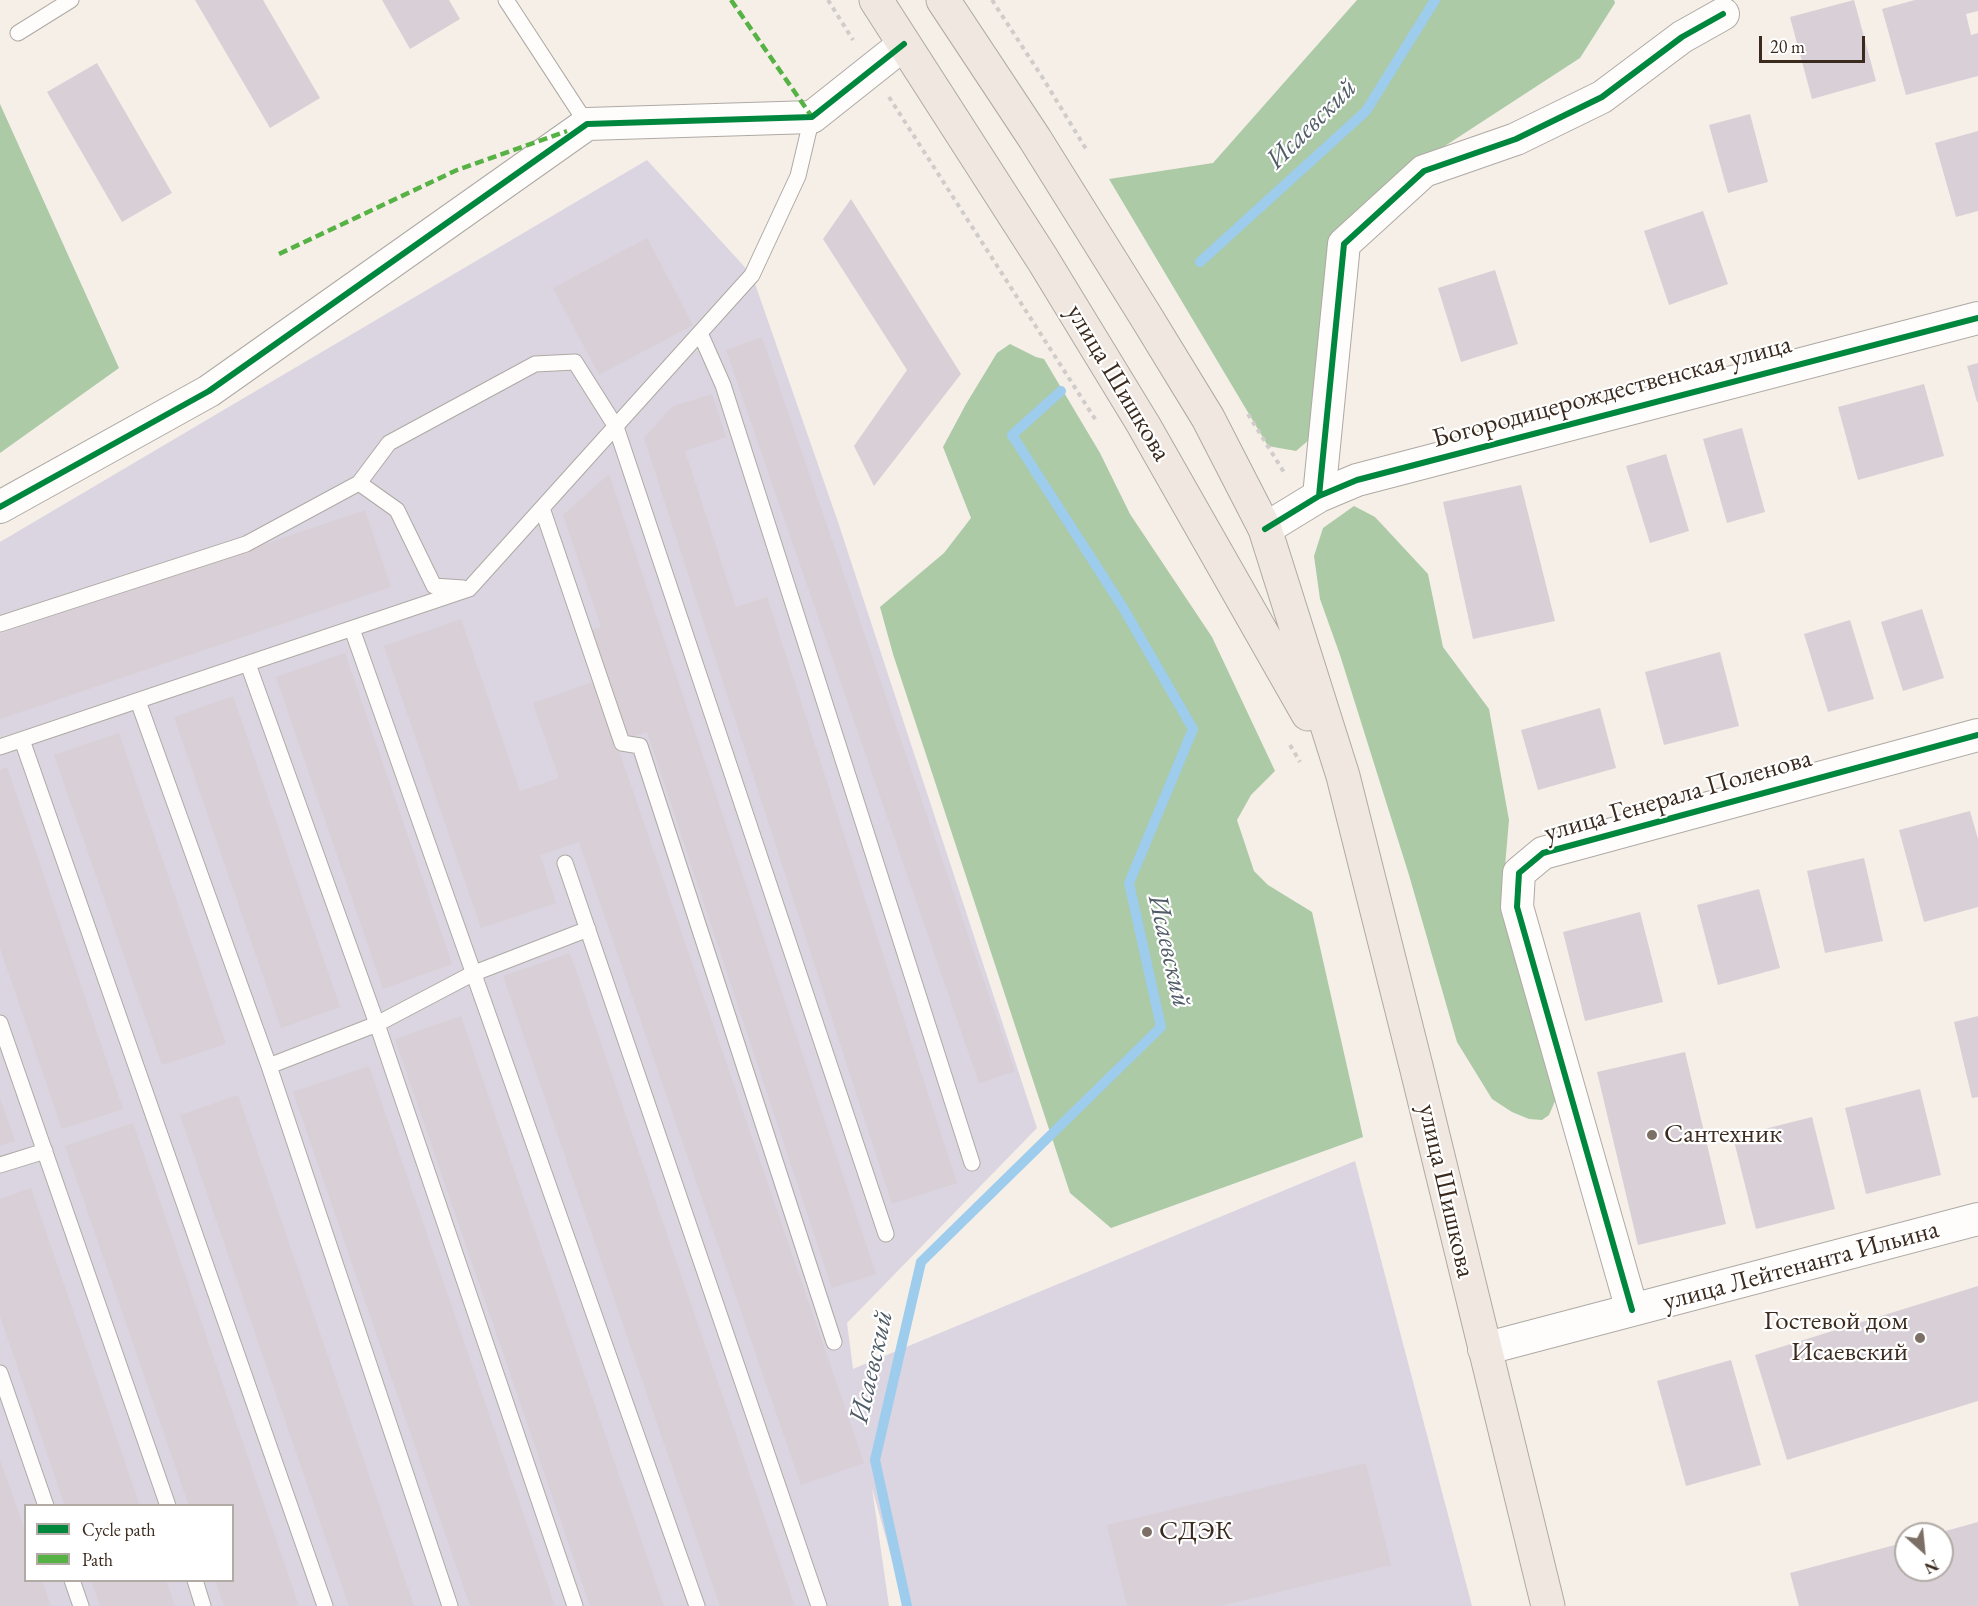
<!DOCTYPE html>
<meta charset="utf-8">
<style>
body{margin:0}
#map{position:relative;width:1978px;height:1606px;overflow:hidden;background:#f5efe8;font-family:"EB Garamond",serif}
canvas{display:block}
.legend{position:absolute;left:24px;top:1504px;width:210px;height:78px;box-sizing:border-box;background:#fff;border:2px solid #b1aaa5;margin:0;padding:8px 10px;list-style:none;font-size:18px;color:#3b2a1e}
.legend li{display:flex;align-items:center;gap:12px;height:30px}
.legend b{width:30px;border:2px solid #b1aaa5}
.north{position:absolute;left:1894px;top:1522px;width:60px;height:60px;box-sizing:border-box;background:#fff;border:2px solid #b1aaa5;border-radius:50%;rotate:153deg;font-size:16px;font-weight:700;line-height:24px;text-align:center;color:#3b2a1e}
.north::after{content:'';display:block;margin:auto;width:21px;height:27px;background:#7c6f65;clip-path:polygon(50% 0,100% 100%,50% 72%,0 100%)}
.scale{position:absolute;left:1759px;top:36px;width:106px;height:27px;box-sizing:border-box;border:3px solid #3b2a1e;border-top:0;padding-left:8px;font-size:18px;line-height:21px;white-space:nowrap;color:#3b2a1e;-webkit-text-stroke:4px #fff;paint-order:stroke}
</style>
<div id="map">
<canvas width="1978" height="1606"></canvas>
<ul class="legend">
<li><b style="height:8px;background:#00873e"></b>Cycle path</li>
<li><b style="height:8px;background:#57b245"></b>Path</li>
</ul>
<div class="north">N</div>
<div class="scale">20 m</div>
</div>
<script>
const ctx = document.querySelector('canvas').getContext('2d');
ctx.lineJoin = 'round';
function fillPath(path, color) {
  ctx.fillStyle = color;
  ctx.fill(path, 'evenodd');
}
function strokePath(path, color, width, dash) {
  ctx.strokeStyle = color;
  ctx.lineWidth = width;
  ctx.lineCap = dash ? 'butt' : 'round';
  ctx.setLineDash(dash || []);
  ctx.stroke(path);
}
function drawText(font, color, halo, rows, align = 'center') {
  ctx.font = font + ' "EB Garamond",serif';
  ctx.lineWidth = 4.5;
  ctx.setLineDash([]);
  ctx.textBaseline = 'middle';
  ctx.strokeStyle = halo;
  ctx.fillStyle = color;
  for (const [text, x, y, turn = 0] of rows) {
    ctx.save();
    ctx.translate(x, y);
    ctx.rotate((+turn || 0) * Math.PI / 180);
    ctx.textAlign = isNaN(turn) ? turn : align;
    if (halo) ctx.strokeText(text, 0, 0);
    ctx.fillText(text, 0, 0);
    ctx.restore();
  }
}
fillPath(new Path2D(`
 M647,160l105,115 86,247 199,606 -190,195 6,46 502,-208 117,445h-567l-33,-118 17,118h-889v-1064zM26,1506h206v74h-206z`), '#dad5e1');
fillPath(new Path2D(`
 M1357,0h257l1,3 -35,55 -192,125 -31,31 -41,220 -20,17 -28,-5 -159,-267 104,-16z
 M0,104l119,264 -119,85z
 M1010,344l26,13 8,2 56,94 30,61 82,123 63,134 -24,24 -14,25 17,51 14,14 44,27 51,225 -252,91 -41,-35 -177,-539 -13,-47 64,-54 27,-35 -28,-71 23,-43 31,-51z
 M1354,506l21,11 53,57 15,73 46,62 20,111 -4,46 56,221 -12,28 -7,5 -13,-1 -17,-7 -20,-13 -35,-57 -48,-167 -69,-220 -20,-56 -6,-43 9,-28z`), '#abcaa5');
strokePath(new Path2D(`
 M1200,262l166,-151 69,-111
 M907,1606l-32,-146 46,-198 240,-235 -32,-144 64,-154 -71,-123 -110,-171 49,-44`), '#9ecced', 10);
fillPath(new Path2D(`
 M195,0h68l57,98 -50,30z
 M382,0h67l11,19 -50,30z
 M1854,0l22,81 -64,18 -22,-82z
 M1915,0h63v11l-12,3 5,21 7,-2v43l-72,19 -24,-86z
 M97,63l75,130 -50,29 -75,-130z
 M1750,114l18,68 -40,11 -19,-68z
 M1978,131v80l-22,6 -21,-74z
 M851,199l110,175 -87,112 -20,-40 53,-76 -84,-131z
 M1703,211l25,73 -59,21 -25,-74z
 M647,238l46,87 -94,50 -46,-87z
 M1495,270l23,74 -57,18 -23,-74z
 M762,337l253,734 -36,12 -253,-733z
 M1978,363v39h-1l-10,-36z
 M1924,384l20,72 -86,24 -20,-73z
 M712,394l14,43 -41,14 51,156 31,-10 190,586 -65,21 -248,-766 29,-32z
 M1742,428l23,84 -38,11 -24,-84z
 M1666,454l23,77 -39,12 -24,-77z
 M609,474l267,800 -44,14 -185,-556 -21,7 -37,-109 12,-3 -38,-112z
 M1521,485l34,136 -82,18 -30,-137z
 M365,510l26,77 -391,132v-85z
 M1922,609l22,69 -41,13 -22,-69z
 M461,619l59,172 39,-13 -26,-75 62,-22 269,782 -63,22 -222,-643 -39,13 16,48 -75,25 -97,-282z
 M1850,620l24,79 -46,13 -24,-78z
 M1720,652l19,74 -75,19 -19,-73z
 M345,653l107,311 -69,25 -107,-312z
 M233,696l107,311 -59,21 -107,-311z
 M1600,708l16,60 -78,22 -17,-60z
 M119,733l107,311 -64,21 -108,-310z
 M7,767l116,342 -61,20 -62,-181v-178z
 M1970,811l8,28v68l-54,15 -25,-92z
 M1864,858l19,83 -58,12 -18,-82z
 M1759,889l21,79 -62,17 -21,-80z
 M1640,912l23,90 -78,19 -22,-89z
 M570,953l225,653h-75l-217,-630z
 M461,1016l203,590h-74l-195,-567z
 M1978,1016v81l-6,1 -18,-76z
 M1685,1052l41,172 -88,21 -41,-173z
 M369,1066l186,540h-85l-177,-514z
 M1920,1089l21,86 -75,19 -21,-86z
 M238,1095l176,511h-65l-169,-491z
 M0,1098l15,43 -15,5z
 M1812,1117l23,92 -79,20 -23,-92z
 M133,1123l166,483h-75l-9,-26h17v-74h-43l-124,-360z
 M31,1188l109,318h-75l-65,-190v-117z
 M1978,1286v115l-191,59 -32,-105z
 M1731,1360l30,105 -75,21 -29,-105z
 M0,1460l26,73v47h16l9,26h-51z
 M1366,1463l25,102 -171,41h-93l-20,-81z
 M1978,1522v84h-179l-9,-33 116,-31v28h36v-38z
 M91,1580h75l9,26h-75z`), '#d8d0d6');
const service = new Path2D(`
 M506,0l81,124
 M18,33l53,-33
 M700,333l23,52 249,778
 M359,483l30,-40 146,-79 40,-2 41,65 270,807
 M542,508l80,235 18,3 194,596
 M0,624l246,-80 113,-61 38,27 37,76 29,2
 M352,629l345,977
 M248,664l129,360 198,582
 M138,701l131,365 181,540
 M22,740l303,866
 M0,747l469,-158 283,-314 46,-99 14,-59
 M565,863l254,743
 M0,1023l168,483
 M269,1066l108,-42 95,-50 116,-45
 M0,1165l45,-14
 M0,1373l46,133
 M72,1580l9,26
 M195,1580l8,26`);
const minor = new Path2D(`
 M1319,496l25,-252 80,-73 92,-32 86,-42 80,-60 41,-23
 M0,507l209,-116 378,-267 225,-7 92,-73
 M1265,529l54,-33 38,-16 621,-162
 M1632,1310l-115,-403 2,-34 24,-20 435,-118
 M1484,1349l494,-130`);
const primary = new Path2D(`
 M876,0l167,260 100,164 165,290
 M943,0l92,139 110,176 63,103 57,111 78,247 74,294 131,536`);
strokePath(service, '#afa9a4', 17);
strokePath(minor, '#afa9a4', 34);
strokePath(primary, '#afa9a4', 35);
strokePath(new Path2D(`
 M828,0l25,40
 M992,0l52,80 42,69
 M889,97l208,325
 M1248,414l37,60
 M1290,745l10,17`), '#cfccc9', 4, [4.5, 4.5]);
strokePath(service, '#fefdfc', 15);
strokePath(minor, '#fefdfc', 32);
strokePath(primary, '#f0e7e0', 33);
strokePath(new Path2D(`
 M731,0l81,117
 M279,254l178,-84 110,-39`), '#57b245', 4.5, [9, 4.5]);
strokePath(new Path2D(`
 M1319,496l25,-252 80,-73 92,-32 86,-42 80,-60 41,-23
 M0,507l209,-116 378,-267 225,-7 92,-73
 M1265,529l54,-33 38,-16 621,-162
 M1632,1310l-115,-403 2,-34 24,-20 435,-118`), '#00873e', 6);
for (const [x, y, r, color] of [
 [1652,1135,6,"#7c6f65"],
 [1920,1338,6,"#7c6f65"],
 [1147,1532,6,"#7c6f65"]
]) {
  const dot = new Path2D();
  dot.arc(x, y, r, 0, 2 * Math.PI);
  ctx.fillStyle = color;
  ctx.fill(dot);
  strokePath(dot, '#fff', 2);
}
drawText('27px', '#3b2a1e', '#fff', [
 ["улица Шишкова",1118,383,59],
 ["Богородицерождественская улица",1612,392,-15],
 ["улица Генерала Поленова",1678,796,-16],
 ["улица Шишкова",1446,1191,77],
 ["улица Лейтенанта Ильина",1801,1266,-15]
]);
drawText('27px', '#3b2a1e', '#fff', [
 ["Сантехник",1664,1135],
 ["Гостевой дом",1908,1322,"right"],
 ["Исаевский",1908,1353,"right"],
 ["СДЭК",1159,1532]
], 'left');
drawText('italic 28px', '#515d67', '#fff', [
 ["Исаевский",1312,124,-45],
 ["Исаевский",1169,951,77],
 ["Исаевский",872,1367,-77]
]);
</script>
